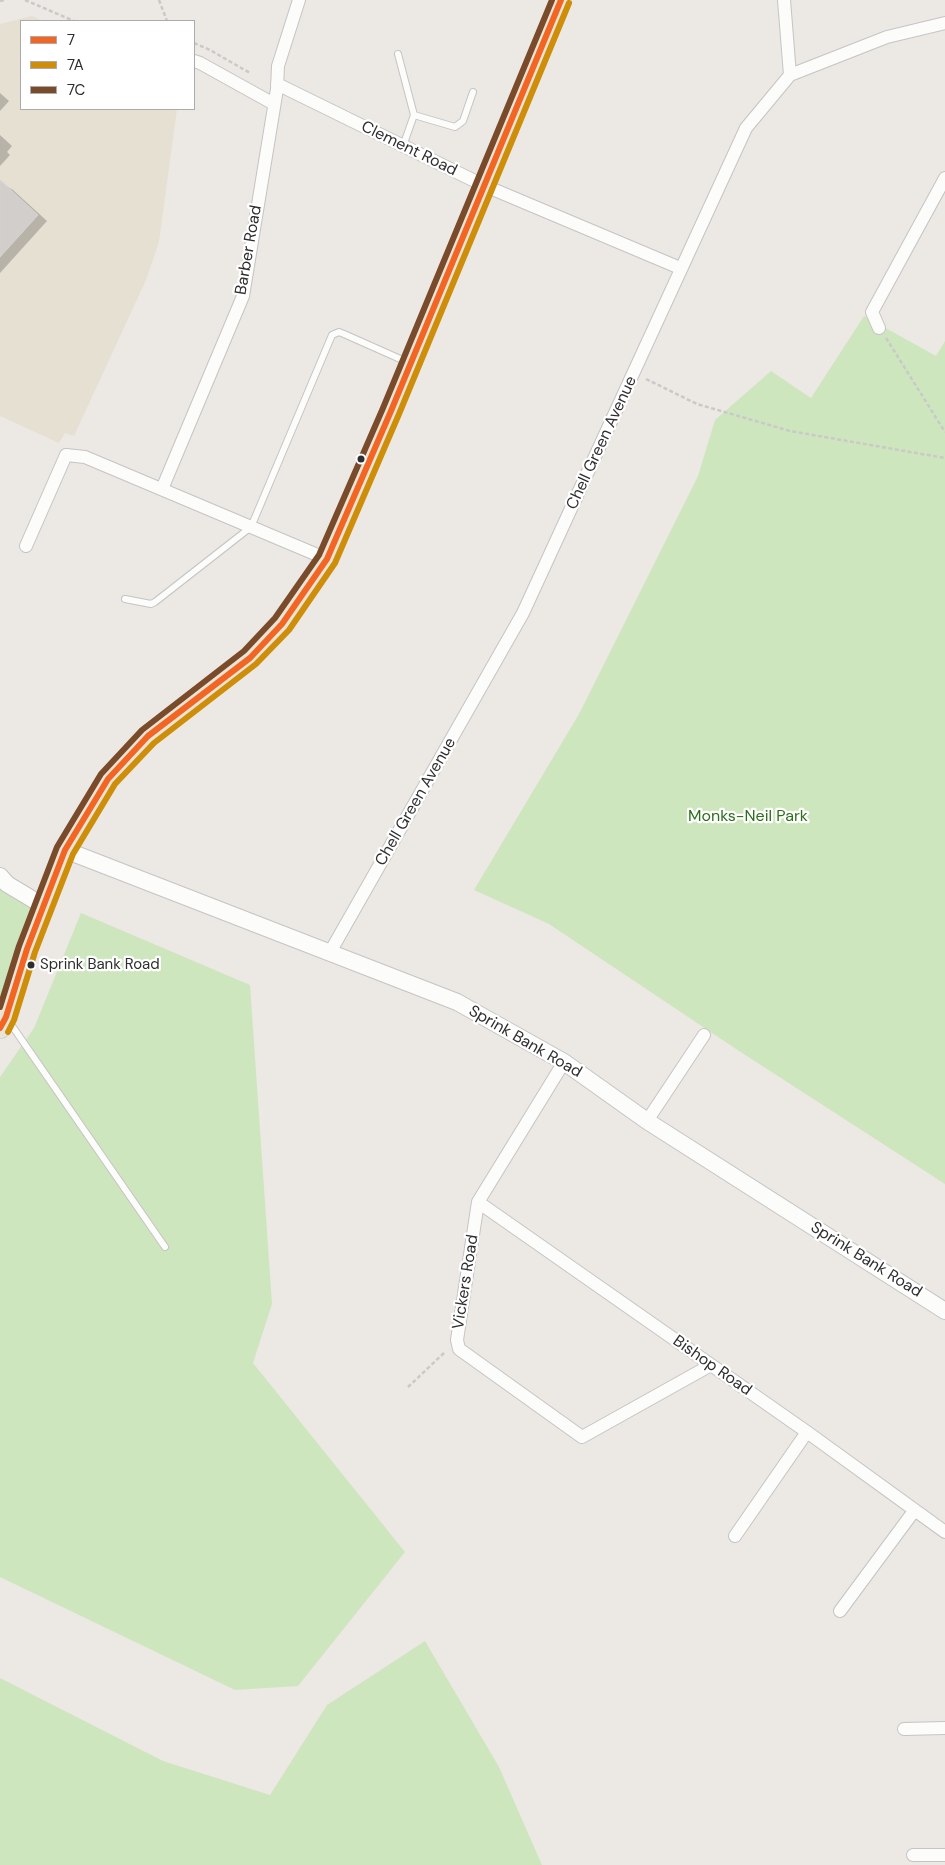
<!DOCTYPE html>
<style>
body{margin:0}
#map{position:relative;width:945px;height:1865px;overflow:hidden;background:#ece8e4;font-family:"DM Sans",sans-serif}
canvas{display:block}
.legend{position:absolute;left:20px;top:20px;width:175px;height:90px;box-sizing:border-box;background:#fff;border:1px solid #ababab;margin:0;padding:6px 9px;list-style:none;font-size:15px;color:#2e2e2e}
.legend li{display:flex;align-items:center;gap:10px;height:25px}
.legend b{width:25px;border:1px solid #ababab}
</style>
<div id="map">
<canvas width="945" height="1865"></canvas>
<ul class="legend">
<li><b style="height:6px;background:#f26522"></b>7</li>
<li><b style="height:6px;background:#cf8e09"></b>7A</li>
<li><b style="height:6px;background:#7a4b2a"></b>7C</li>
</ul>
</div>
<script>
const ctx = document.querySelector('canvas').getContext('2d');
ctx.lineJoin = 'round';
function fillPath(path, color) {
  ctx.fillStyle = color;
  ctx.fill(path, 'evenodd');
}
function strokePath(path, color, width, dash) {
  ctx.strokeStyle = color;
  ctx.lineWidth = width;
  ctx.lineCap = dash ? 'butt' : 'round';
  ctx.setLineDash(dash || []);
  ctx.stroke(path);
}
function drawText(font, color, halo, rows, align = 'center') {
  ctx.font = font + ' "DM Sans",sans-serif';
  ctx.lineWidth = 4.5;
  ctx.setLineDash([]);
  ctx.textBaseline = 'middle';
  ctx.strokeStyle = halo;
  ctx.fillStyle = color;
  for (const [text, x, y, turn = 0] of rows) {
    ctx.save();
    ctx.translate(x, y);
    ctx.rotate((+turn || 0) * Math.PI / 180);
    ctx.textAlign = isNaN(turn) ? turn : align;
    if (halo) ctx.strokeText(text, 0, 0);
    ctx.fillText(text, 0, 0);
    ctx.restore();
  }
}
fillPath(new Path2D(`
 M32,16l12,5h-23v88h156l-18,133 -13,38 -72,156 -9,-3 -6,10 -59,-27v-392z`), '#e6e0d3');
fillPath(new Path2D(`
 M864,316l72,40 9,-15v843l-209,-135 -187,-125 -75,-34 105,-176 119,-238 17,-56 56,-49 40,27z
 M0,876l42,29 -42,122z
 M81,913l169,72 22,319 -19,59 152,189 -107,134 -63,4 -235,-113v-500l34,-49z
 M425,1641l74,126 43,98h-542v-187l163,83 107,34 57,-90z`), '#cee6be');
fillPath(new Path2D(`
 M0,93l9,8 -9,10z
 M0,135l12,11 -5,6 3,3 -10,11z
 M3,184l10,6 34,31 -47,52v-85z`), '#0003');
const building = new Path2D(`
 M0,180l38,35 -38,42z`);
fillPath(building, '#d1cecb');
strokePath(building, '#d7d4d0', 1);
const service = new Path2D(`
 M398,54l16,61 -11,31
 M414,115l41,12 8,-6 10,-29
 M125,599l26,5 4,-2 96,-75 81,-192 7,-3 5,2 63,28
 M8,1020l157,227`);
const minor = new Path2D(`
 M784,0l6,75
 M194,61l6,2 74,41
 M277,84l206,101 197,83
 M879,328l-7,-16 73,-134
 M162,489l81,-193 34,-207 1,-23 21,-66
 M26,546l40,-91 19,2 242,102
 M329,954l194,-341 223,-485 44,-53 97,-38 58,-14
 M564,1062l-86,140 -21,138 2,9 123,88 129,-72
 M647,1121l57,-86
 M478,1202l329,230 138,100
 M735,1536l72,-104
 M840,1611l74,-100
 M904,1729l41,-1
 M913,1855h32`);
const tertiary = new Path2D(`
 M65,850l392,152 107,60 83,59 298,190
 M0,876l7,8 35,21`);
const primary = new Path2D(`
 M0,1028l6,-11 21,-68 38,-99 43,-71 40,-43 102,-78 32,-34 45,-65 64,-148 170,-411`);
strokePath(service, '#c5c4c5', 8);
strokePath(minor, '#c5c4c5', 14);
strokePath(tertiary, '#c5c4c5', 18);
strokePath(primary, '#c6c5c4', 22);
strokePath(new Path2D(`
 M25,0l49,21
 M159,0l8,21
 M0,1l4,-1
 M194,43l16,7 40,23
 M886,338l59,94
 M646,379l51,25 93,27 155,27
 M408,1387l37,-35`), '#c9c9c8', 2.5, [4, 2.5]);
strokePath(service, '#fcfcfb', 6);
strokePath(minor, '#fcfcfb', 12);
strokePath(tertiary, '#fcfcfb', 16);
strokePath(primary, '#e8e4d6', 21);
strokePath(new Path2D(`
 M0,1028l6,-11 21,-68 38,-99 43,-71 40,-43 102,-78 32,-34 45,-65 64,-148 170,-411`), '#f26522', 6);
strokePath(new Path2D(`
 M8,1032l6,-12 21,-68 38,-98 42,-70 39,-41 102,-79 33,-34 46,-67 64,-149 170,-411`), '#cf8e09', 6);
strokePath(new Path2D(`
 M0,1007l19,-61 38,-99 44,-73 41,-44 102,-79 31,-33 44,-63 64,-147 169,-408`), '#7a4b2a', 6);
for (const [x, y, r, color] of [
 [361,459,4.5,"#2e2e2e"],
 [31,965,4.5,"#2e2e2e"]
]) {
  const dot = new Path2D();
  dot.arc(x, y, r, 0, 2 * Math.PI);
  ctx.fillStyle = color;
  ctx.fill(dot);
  strokePath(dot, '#fff', 2);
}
drawText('15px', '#2e2e2e', '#fff', [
 ["Sprink Bank Road",40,965]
], 'left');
drawText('16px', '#2e2e2e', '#fff', [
 ["Clement Road",409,149,26],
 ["Barber Road",249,250,-80],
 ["Chell Green Avenue",602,443,-65],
 ["Chell Green Avenue",416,802,-60],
 ["Sprink Bank Road",525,1042,30],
 ["Sprink Bank Road",866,1260,32],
 ["Vickers Road",466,1282,-81],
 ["Bishop Road",712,1366,35]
]);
drawText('16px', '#2c6e1b', '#fff', [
 ["Monks-Neil Park",748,817]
]);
</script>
